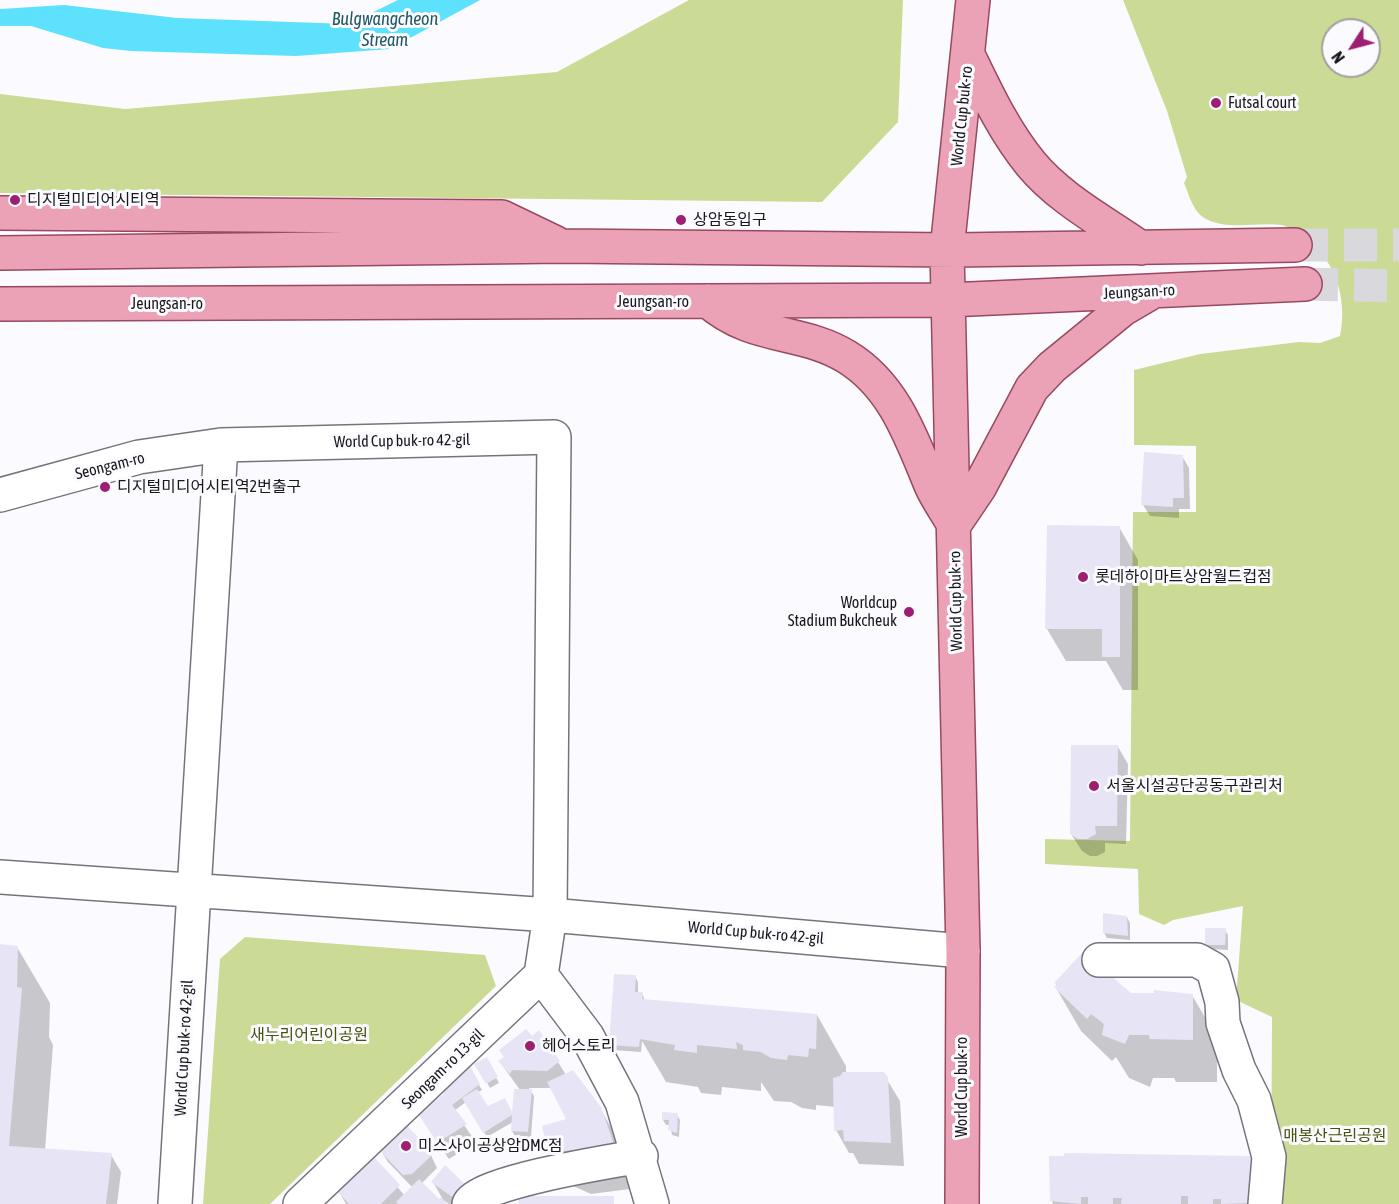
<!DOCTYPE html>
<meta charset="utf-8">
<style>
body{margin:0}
#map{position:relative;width:1399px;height:1204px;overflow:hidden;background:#fbfbff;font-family:"Asap Condensed",sans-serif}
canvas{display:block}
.north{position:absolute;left:1321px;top:18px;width:60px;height:60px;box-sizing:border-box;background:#fbfbff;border:2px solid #a0a0a4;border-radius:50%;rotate:234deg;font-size:16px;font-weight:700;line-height:24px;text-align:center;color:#18171b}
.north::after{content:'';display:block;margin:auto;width:21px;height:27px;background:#9d1e73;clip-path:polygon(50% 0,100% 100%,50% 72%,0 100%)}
</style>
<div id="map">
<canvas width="1399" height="1204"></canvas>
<div class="north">N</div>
</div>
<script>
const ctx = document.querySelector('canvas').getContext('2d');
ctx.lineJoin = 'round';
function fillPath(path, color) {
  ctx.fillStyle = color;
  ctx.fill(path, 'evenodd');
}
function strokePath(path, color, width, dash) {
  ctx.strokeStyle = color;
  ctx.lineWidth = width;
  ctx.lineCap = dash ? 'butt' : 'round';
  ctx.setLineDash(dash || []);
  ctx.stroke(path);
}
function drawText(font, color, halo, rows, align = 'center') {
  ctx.font = font + ' "Asap Condensed","Noto Sans KR",sans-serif';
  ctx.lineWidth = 6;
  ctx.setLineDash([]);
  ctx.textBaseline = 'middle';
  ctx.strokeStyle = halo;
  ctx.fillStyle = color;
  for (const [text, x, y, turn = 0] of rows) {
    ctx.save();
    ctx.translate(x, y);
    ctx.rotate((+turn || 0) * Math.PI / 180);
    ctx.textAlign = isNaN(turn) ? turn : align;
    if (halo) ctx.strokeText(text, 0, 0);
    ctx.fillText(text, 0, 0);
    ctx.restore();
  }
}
fillPath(new Path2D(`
 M689,0h214l-5,122 -76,80 -822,-9v-99l125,15 432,-37z
 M1123,0h276v1204h-128l1,-187 -36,-17 7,-94 -70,14 -9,5 -25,-11 -1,-45 -93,-5v-25l85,2 3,-329h63v-66l-62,-1v-75l66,-16 99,-12 21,1 20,-7c8,-38 -5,-79 -39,-100 -6,-4 -13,-10 -20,-11 -23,-3 -51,5 -73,-5 -15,-7 -18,-23 -24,-37l3,-6 -20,-66zM1333,30h36v36h-36z
 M245,937l240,18 11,31 -226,218h-67l17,-245z`), '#cbdb95');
fillPath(new Path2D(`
 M398,0h82l-90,49 -94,7 -165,-5 -28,-3 -72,-22h-31v-17l64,-4 113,13 172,6z`), '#5ee1fc');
fillPath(new Path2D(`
 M1182,456l7,12 1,41h-11v9l-29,-2 -7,-11z
 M1119,527l19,33v130h-15l-17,-29h-40l-19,-32z
 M1118,747l10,17 -2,80 -21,-1v9l-8,4h-7l-8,-5 -11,-17z
 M1127,917l3,6v17l-23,-2 -3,-5z
 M1225,930l3,5v15l-18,-1 -4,-5z
 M0,946l17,1 33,56 -1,34 4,8 -8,105 66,5 10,17 -4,32h-117z
 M635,976l3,6v11h4l3,8 172,14 29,51v8l40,4 14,23 4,65 -45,-2 -6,-11h-4l-13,-23 -1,-23 -19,-2v5l-14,-2 -11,-6 -17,-1 -13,-19v9l-39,-4 -1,8 -20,-2 -3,-6 -32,-5 -24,-41 -1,11 -28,-2 -3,-5z
 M1056,983l74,11 62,1 25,43v44h-41l-2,-4h-21l-3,9 -21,-9 -13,-21 -4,4 -31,-30 -25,-43z
 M486,1059l13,24 -9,5 -13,-24z
 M500,1062h58l8,13 34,33 25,44 13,36 -47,6 -18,-8 -26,-43 21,-23 -16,-32h-23l5,8 -3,41 -16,-1 -3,-5 1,-9 -26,15 -21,-35 -12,9 22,31 -27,17 -20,-29 16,-36 24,-25 13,21 -5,3 10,15 17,-8 9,17 7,-27z
 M677,1115l3,5 -1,17 -7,-2 -2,-10h-4l-3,-5z
 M381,1151h48l8,17 -16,16 17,17 4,-3 -9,-16 44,22h-28l-6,-4 2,4h-99l-8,-14 35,-32 32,38 10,-10h-4l-23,-24z
 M1252,1158l26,46h-225l-1,-3z`), '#0003');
fillPath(new Path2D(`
 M1144,452l39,3 1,43h-11v9l-32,-2z
 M1047,525l73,1v131h-18v-28h-57z
 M1071,745h47l-1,81h-22l1,8 -9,5h-9l-8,-5z
 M1103,913l24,3 1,20 -25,-3z
 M1205,928h21l-1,17h-20z
 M0,944l18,2 -1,41 5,1 -13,158 103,7 -6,51h-106z
 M1083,952l48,41h23v-3l39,4v46l-43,-1 -1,-4h-20l-4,9 -23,-9 2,-11 -13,-10 -4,5 -33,-32 3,-3 -3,-1z
 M614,974l22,1 -1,17h8l-1,7 175,15 -1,35 -7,-1 -1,9 -20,-2 -1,5 -16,-2 -10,-6 -18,-2v-5l-7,-3 1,7 -40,-4v8l-23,-3 1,-5 -35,-6 -1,8 -30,-2z
 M526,1029l6,7 7,-6 21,31 -13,10 -35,-1 -2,4 -12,-13 6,-4 -5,-7z
 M487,1057l11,20 -12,7 -12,-20z
 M470,1066l10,18 -28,21 15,19 -30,19 -20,-31 27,-18 -4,-5z
 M573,1070l28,37 13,38 -49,6 -19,-8 -4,-17 24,-7 -19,-37z
 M843,1072h41l4,5 3,66 -47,-2 -1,-11 -9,1 -1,-53 7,-2z
 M477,1089l11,17 17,-8 7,14 2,-23h18l-4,43 -17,-1 1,-16 -29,18 -21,-35z
 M662,1112l16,1 -1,20 -9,-3 1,-10h-7z
 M405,1124l26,26 -2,2 3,3 -20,19 -9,1 -24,-25z
 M1064,1153l188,3v47l-31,1v-5h-8v5h-25v-8h-7v8h-60l1,-6h-9v6h-25v-7h-7v7l-31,-3 -1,-45h15z
 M373,1156l27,29 -19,19h-32l-13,-14z
 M445,1165l27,26 -18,7 -23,-16z
 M419,1179l20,20 2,-2 6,7h-49l-2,-2z
 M517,1196h97v8h-95z`), '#e7e4f6');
strokePath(new Path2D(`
 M1295,245h104
 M1305,284l94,2`), '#d9d9dd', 33, [33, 16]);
const minor = new Path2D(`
 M0,495l139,-38 82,-12
 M0,877l550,38 413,36
 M1099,960h98l16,9 9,33 1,21 16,47 15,30 15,57 -4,47
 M541,975l46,61 35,66 30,102
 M175,1204l46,-759 333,-8 -4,478 -9,60 -241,229
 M469,1204c10,-22 143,-43 172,-48`);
const major = new Path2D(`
 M969,57c18,37 35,74 62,107 29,35 73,58 110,84
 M0,213l502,4 54,26
 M0,253l563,-7 391,4 341,-5
 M708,301c44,39 94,28 139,56 47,29 64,80 84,128 6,14 16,27 23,40l25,-37 53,-100 20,-21 71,-58 29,-17
 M0,304l948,-4 357,-16
 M962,1204l1,-253 -16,-701 26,-250`);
strokePath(minor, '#75747c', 36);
strokePath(major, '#984960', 36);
strokePath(minor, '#fff', 33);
strokePath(major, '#eba2b6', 33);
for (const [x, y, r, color] of [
 [1216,103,6,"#9d1e73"],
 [15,200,6,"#9d1e73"],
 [681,220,6,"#9d1e73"],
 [105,487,6,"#9d1e73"],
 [1083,577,6,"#9d1e73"],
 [909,612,6,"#9d1e73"],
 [1094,786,6,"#9d1e73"],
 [530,1046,6,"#9d1e73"],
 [406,1146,6,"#9d1e73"]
]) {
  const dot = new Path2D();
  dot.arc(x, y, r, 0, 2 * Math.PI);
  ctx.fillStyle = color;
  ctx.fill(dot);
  strokePath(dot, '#fbfbff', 2);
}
drawText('16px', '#18171b', '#fbfbff', [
 ["Futsal court",1228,103],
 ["디지털미디어시티역",27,200],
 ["상암동입구",693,220],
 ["디지털미디어시티역2번출구",117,487],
 ["롯데하이마트상암월드컵점",1095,577],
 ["Worldcup",897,603,"right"],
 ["Stadium Bukcheuk",897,621,"right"],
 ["서울시설공단공동구관리처",1106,786],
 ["헤어스토리",542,1046],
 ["미스사이공상암DMC점",418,1146]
], 'left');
drawText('16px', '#18171b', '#fbfbff', [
 ["World Cup buk-ro",962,116,-84],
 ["Jeungsan-ro",1139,292,-3],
 ["Jeungsan-ro",653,302],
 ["Jeungsan-ro",167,304],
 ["World Cup buk-ro 42-gil",402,441,-1],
 ["Seongam-ro",110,466,-14],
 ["World Cup buk-ro",956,601,-91],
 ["World Cup buk-ro 42-gil",756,933,5],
 ["World Cup buk-ro 42-gil",184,1048,-87],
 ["Seongam-ro 13-gil",443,1069,-44],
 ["World Cup buk-ro",962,1087,-90]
]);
drawText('16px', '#47520e', '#fbfbff', [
 ["새누리어린이공원",309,1035],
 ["매봉산근린공원",1335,1136]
]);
drawText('italic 18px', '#215863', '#fbfbff', [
 ["Bulgwangcheon",385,19],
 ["Stream",385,40]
]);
</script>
